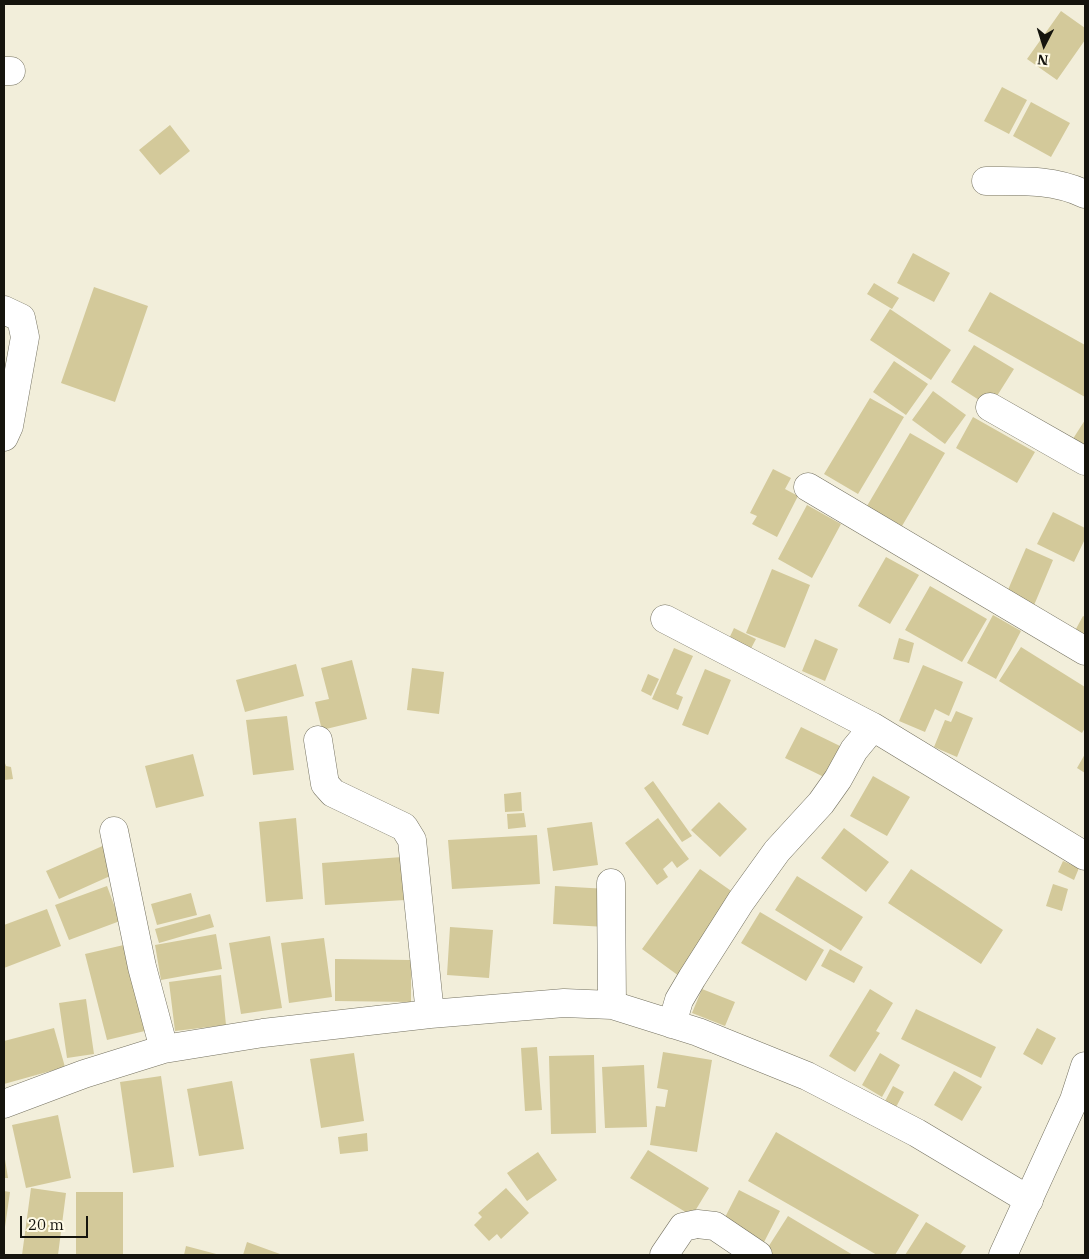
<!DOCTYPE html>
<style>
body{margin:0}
#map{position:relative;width:1089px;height:1259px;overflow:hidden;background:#f2eeda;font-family:"IBM Plex Serif",serif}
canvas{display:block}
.frame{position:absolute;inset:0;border:5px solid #15140d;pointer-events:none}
.north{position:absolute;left:1019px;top:20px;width:50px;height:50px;-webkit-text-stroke:4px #fffbe7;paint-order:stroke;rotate:185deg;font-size:14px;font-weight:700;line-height:20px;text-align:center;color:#15140d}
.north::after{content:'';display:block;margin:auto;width:18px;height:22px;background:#15140d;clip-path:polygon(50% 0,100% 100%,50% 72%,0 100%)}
.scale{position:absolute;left:20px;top:1216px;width:68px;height:22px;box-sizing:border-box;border:2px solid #15140d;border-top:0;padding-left:6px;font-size:15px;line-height:18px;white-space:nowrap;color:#15140d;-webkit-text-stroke:4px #fffbe7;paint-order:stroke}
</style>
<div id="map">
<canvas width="1089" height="1259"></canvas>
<div class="frame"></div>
<div class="north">N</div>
<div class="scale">20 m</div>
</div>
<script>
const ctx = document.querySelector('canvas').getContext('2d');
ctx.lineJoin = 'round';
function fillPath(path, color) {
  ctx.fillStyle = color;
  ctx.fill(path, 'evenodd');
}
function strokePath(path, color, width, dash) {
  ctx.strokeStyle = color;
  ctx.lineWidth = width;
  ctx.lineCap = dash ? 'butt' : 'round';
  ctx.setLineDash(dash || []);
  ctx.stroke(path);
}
fillPath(new Path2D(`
 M1061,11l24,17v12l-28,40 -30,-21z
 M1002,87l25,13 -18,34 -25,-13z
 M1031,102l39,21 -19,34 -38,-21z
 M170,125l20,26 -30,24 -21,-25z
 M913,253l37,20 -16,29 -37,-19z
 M874,283l25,15 -7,11 -25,-15z
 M94,287l54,19 -33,96 -54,-19z
 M990,292l95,53v52l-117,-66z
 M890,309l61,41 -20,30 -61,-40z
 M974,345l40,24 -24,38 -39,-25z
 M894,361l34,23 -22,31 -33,-23z
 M933,391l33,24 -21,29 -33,-24z
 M870,398l34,19 -46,77 -34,-20z
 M973,417l62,35 -18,31 -61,-35z
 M1085,420v36l-16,-11z
 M910,433l35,20 -43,73 -35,-20z
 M773,469l18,9 -6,11 13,7 -21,41 -25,-13 5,-8 -7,-3z
 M807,505l34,19 -29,54 -34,-19z
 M1053,512l32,16v11l-11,23 -37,-18z
 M1026,548l27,12 -21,50 -28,-11z
 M886,557l33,18 -29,49 -32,-18z
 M772,569l38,16 -25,63 -39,-15z
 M930,586l57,33 -25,43 -57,-32z
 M993,615l28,16 -25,48 -29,-16z
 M1083,616l2,1v29l-14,-8z
 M734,628l22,11 -9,17 -21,-11z
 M899,638l15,5 -5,20 -16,-4z
 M815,639l23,10 -13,32 -23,-10z
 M1021,647l64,40v41l-3,5 -83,-52z
 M674,648l19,8 -17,38 7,3 -5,13 -26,-11z
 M352,660l15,59 -45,11 -7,-28 14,-3 -8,-31z
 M296,664l8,32 -59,16 -9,-32z
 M923,665l40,17 -14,34 -14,-7 -10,23 -26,-11z
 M412,668l32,4 -5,42 -32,-4z
 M705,669l26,11 -23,55 -26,-10z
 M648,674l11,5 -8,17 -10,-5z
 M956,711l17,7 -16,39 -23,-10 11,-27 6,2z
 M287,716l7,54 -41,5 -7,-55z
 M801,727l39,19 -16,31 -39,-19z
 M193,754l11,42 -48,12 -11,-42z
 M1085,754v19l-8,-5z
 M4,760l2,6 5,1 2,12 -9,1z
 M873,776l37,21 -23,39 -37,-20z
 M653,781l39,55 -10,6 -38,-54z
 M521,792l1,19 -17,1 -1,-18z
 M719,802l28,27 -27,28 -29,-27z
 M524,813l2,14 -18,2 -1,-15z
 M296,818l7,81 -37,3 -7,-80z
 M658,818l31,41 -12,9 -5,-7 -9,8 5,8 -11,8 -32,-42z
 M592,822l6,43 -45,6 -6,-43z
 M844,828l45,34 -23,30 -45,-34z
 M537,835l3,49 -88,5 -4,-49z
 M107,844l12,28 -60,27 -13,-28z
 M402,857l3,43 -80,5 -3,-42z
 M1063,861l16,7 -5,12 -16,-8z
 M700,869l37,26 -58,81 -37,-27z
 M911,869l92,61 -22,34 -93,-61z
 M797,876l66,41 -22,34 -66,-41z
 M1053,884l15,5 -6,22 -16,-5z
 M107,886l13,35 -51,19 -14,-35z
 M555,886l53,3 -2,38 -53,-3z
 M191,893l6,22 -40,10 -6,-21z
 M47,909l14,37 -57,22v-43z
 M760,912l64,38 -18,31 -65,-38z
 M210,914l4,13 -55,16 -4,-14z
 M450,927l43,3 -4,48 -42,-3z
 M216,934l6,35 -61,11 -6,-35z
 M270,936l12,72 -41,6 -12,-71z
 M324,938l8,59 -43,6 -8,-60z
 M128,944l21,86 -42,10 -22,-86z
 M830,949l33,18 -9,16 -33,-17z
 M335,959l76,1v42l-76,-1z
 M221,975l5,50 -51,6 -6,-49z
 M702,989l33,13 -10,24 -33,-13z
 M870,989l23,14 -17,28 4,2 -25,39 -26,-16z
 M86,999l8,55 -27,4 -8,-55z
 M916,1009l80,38 -15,31 -80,-39z
 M54,1028l11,39 -61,17v-43z
 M1037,1028l19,10 -14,27 -19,-11z
 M537,1047l5,63 -17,1 -4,-63z
 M663,1052l49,8 -15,92 -47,-7 6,-39 9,1 3,-17 -11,-2z
 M354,1053l10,68 -43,7 -11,-69z
 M880,1053l20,12 -18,32 -20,-12z
 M594,1055l2,78 -45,1 -2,-78z
 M644,1065l3,62 -42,1 -3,-61z
 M954,1071l28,16 -20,34 -28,-16z
 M161,1076l13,91 -41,6 -13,-91z
 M232,1081l12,68 -45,7 -12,-67z
 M893,1086l11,6 -10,19 -11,-6z
 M58,1115l13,63 -45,10 -14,-63z
 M776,1132l143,83 -24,40h-18l-129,-74z
 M367,1133l1,18 -28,3 -2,-17z
 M648,1150l61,38 -17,28 -62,-38z
 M538,1152l19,28 -30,21 -20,-28z
 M4,1153l4,25h-4z
 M31,1188l35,5 -8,62h-36z
 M506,1188l23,25 -28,26 -4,-5 -8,7 -15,-16 8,-8 -4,-4z
 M739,1190l41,21 -19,37 -41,-21z
 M4,1191l6,1 -5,35h-1z
 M76,1192h47v63h-47z
 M788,1216l65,39h-83l-5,-3z
 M926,1222l40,24 -6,9h-55z
 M247,1242l33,12v1h-37z
 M186,1246l34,9h-36z`), '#d3c99a');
const minor = new Path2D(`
 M4,71h7
 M986,181c34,0 67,-2 99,13
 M4,310l17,8 4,19 -16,89 -5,11
 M990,407l95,54
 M808,487l277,164
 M665,619l208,108 212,129
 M318,740l7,44 8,9 71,34 8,13 18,174
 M114,831l28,136 22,82
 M611,883l1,122
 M672,1024l7,-24 13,-22 49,-77 36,-50 44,-48 17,-24 16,-29 19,-23
 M4,1104l80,-30 80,-25 99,-16 167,-19 134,-11 48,2 86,27 109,44 110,57 112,67
 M664,1255l19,-28 14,-3 18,2 43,29`);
const major = new Path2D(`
 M1003,1255l71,-155 11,-34`);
strokePath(minor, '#747160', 29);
strokePath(major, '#747160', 29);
strokePath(minor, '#fff', 28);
strokePath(major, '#fff', 28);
</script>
